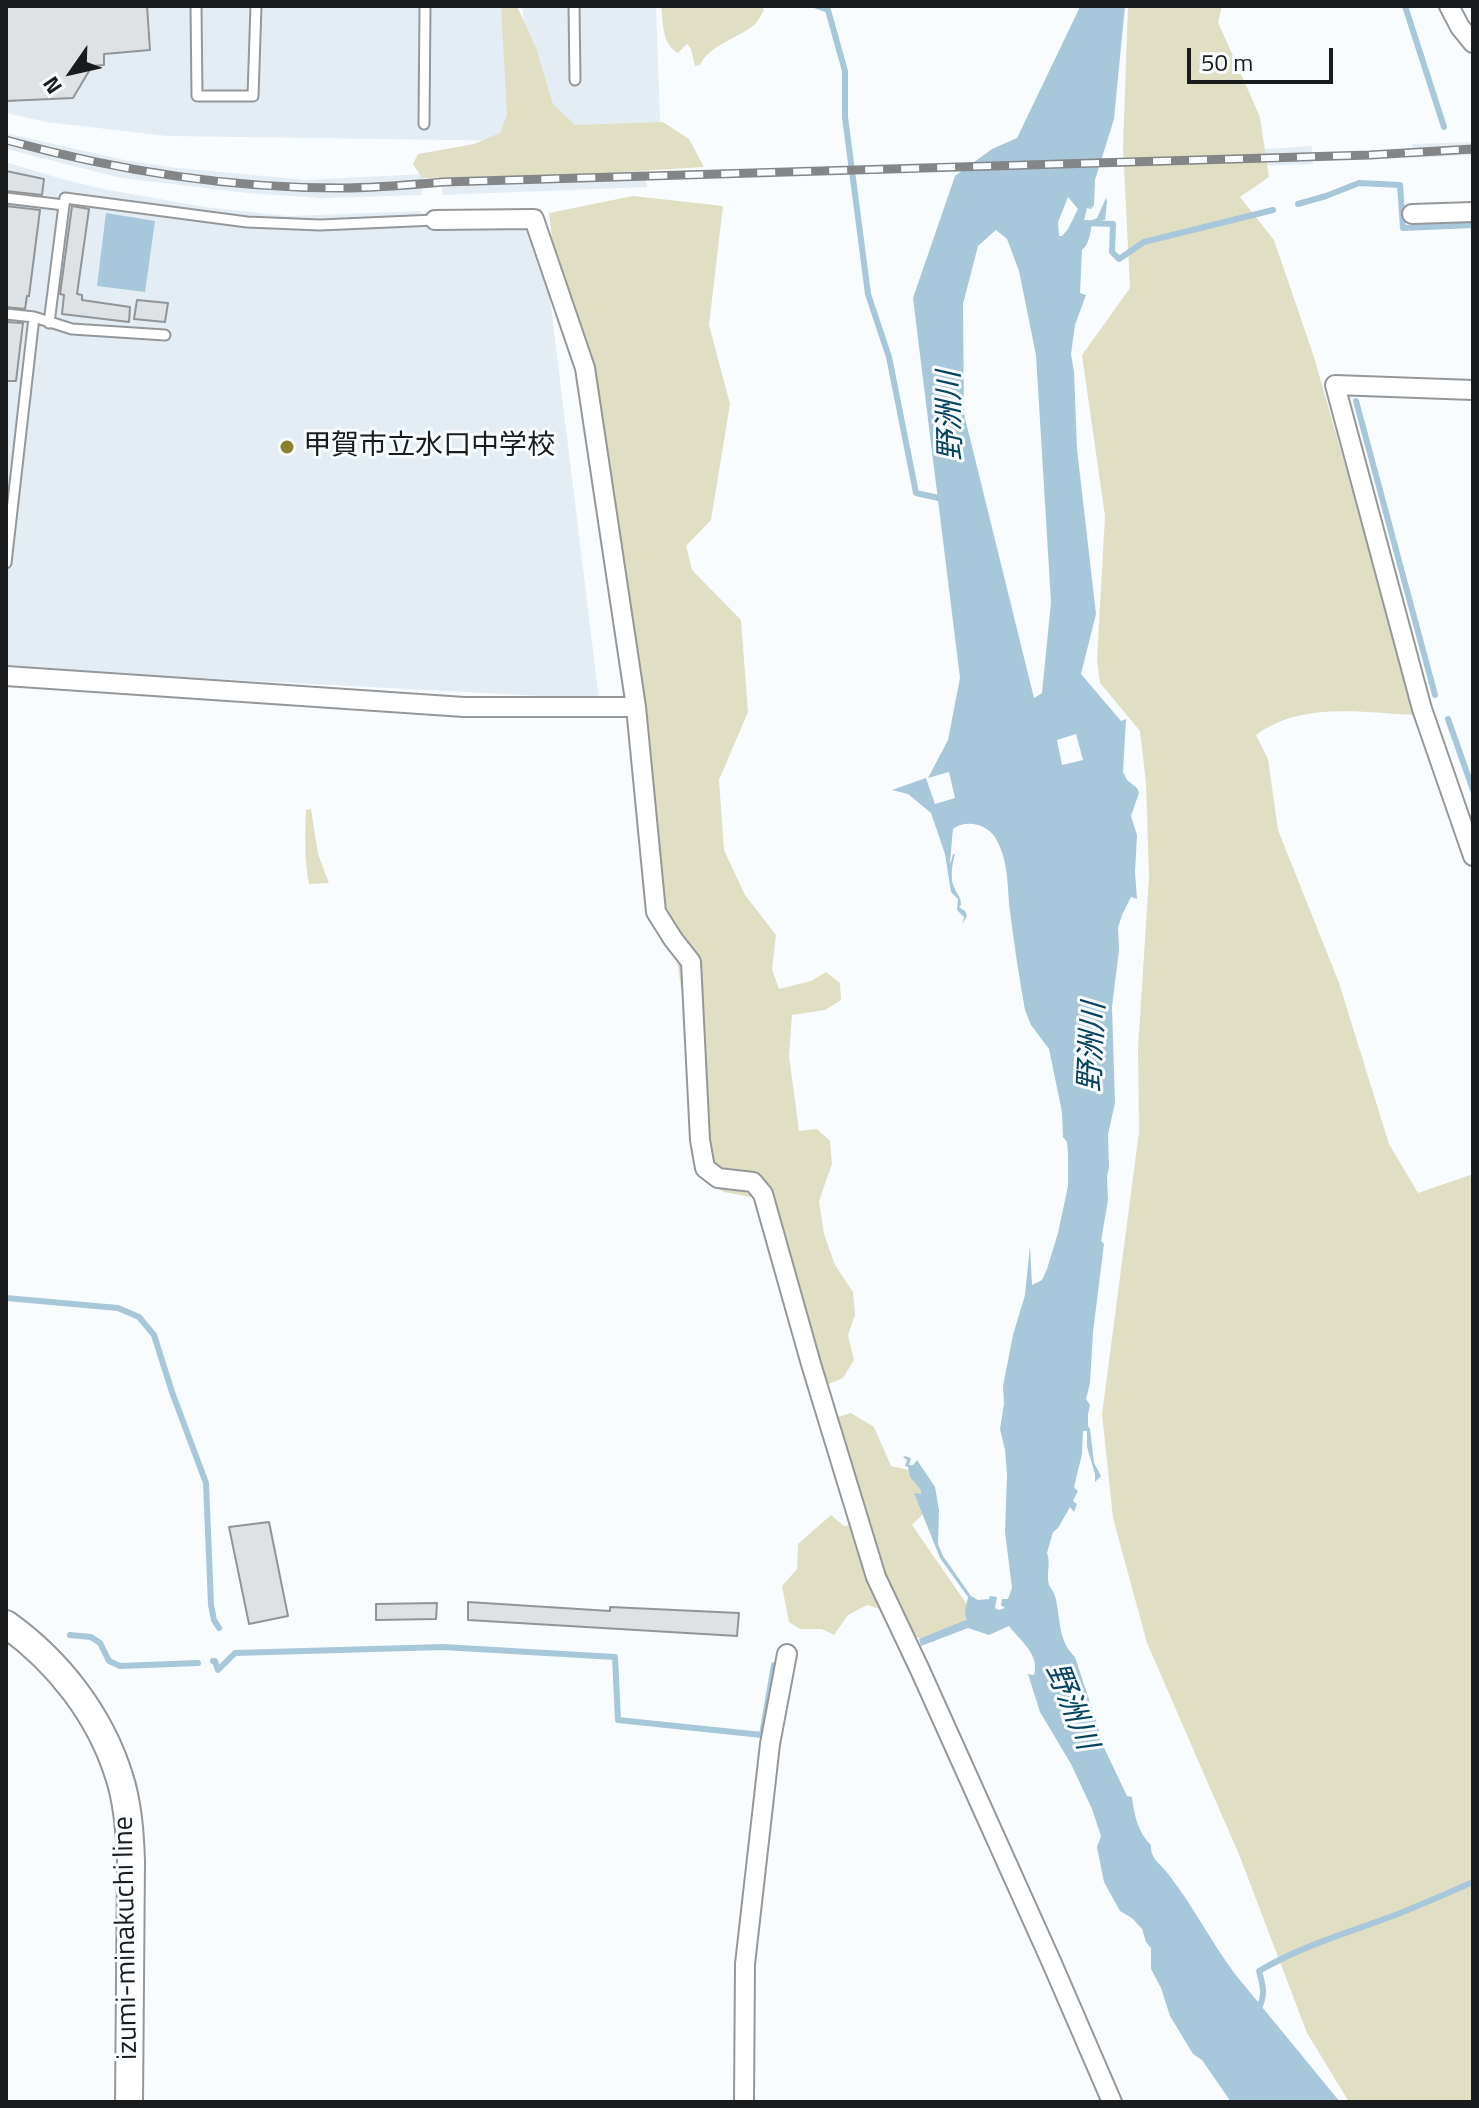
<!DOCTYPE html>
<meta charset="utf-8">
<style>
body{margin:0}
#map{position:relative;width:1479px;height:2108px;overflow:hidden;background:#f9fcfe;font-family:"Titillium Web",sans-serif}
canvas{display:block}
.frame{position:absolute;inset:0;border:8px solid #1a1b1c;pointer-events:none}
.north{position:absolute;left:32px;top:32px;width:80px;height:80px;-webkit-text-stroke:6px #f9fcfe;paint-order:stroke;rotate:236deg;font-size:22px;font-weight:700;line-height:32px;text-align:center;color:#1a1b1c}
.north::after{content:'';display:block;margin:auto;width:28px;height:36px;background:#1a1b1c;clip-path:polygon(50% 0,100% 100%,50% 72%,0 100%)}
.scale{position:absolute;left:1187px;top:48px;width:146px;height:36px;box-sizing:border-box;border:4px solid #1a1b1c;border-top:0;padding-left:10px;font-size:24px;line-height:28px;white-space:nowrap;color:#1a1b1c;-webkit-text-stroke:6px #f9fcfe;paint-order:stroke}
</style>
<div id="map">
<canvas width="1479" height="2108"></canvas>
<div class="frame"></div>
<div class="north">N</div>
<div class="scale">50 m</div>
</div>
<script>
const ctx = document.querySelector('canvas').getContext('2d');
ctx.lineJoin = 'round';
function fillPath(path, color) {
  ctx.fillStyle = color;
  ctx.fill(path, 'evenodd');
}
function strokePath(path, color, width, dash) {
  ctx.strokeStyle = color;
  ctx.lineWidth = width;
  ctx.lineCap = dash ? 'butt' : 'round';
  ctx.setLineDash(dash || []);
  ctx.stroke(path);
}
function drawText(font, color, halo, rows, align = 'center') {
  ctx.font = font + ' "Titillium Web","Noto Sans JP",sans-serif';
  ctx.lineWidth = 6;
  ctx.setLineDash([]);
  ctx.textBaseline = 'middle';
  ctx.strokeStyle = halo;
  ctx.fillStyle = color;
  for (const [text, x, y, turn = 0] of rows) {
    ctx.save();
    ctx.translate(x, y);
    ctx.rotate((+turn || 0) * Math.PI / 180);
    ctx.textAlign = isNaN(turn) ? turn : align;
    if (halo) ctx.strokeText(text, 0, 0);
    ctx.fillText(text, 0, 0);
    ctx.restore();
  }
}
fillPath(new Path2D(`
 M6,6h505l10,135 -354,-5 -121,-14 -40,-9z
 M522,6h134l5,138h-125l-5,-67z
 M6,133l118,27 54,8 128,12 117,-6 -1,21 -102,3 -73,-5 -126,-15 -115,-29z
 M1473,142v13l-60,3 -1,-14z
 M1312,146l1,18 -90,3 -2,-15z
 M6,162l56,17 41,10 102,18 83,9 134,-5 1,15 118,-1 58,474 -593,-31z
 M643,167l4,20 -205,8 -1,-23z`), '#e4edf4');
fillPath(new Path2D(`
 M501,6h16l19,42 17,56 22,21 88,-3 26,17 15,28 -131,8 -151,3 -9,-14 5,-10 56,-10 26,-11 7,-18z
 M661,6h101l2,4c-3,5 -6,12 -11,16 -17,13 -43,19 -53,39l-5,1 -4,-17 -4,-5 -9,9c-16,-8 -15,-31 -17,-47z
 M1128,6h94l-4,16 42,95 9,60 -29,20 34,43 40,117 103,358c-54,-2 -115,-14 -161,20l12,24 10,71 61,153 50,161 29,49 55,-19v928h-124l-42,-69 -67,-176 -93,-214 -34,-125 -11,-104 37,-282 -1,-84 11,-171 -3,-94 -6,-52 -40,-48 -3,-23 8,-144 -23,-161 48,-67 -7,-142z
 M633,196l90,10 -14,119 21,79 -19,116 -25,26 6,24 49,50 7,92 -29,68 5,70 21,45 31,40 -4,34 7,20 32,-8 15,-9 14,11 1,17 -16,10 -33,5 -3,41 10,75 18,-2 13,12 2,23 -13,37 5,33 11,31 18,27 2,23 -7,20 6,25 -11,18 -17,7 -64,-186 -38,-7 -20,-11 -11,-174 -10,-6 -6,-41 -16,-19 -6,-78 -64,-439 -28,-97 -14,-114z
 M311,809l7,45 11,29 -20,1c-5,-24 -4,-49 -3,-74z
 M851,1413l23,14 17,39 22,5 17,36 -18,18 56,81 -4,19 -21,6 -9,11 -29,-8 -10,-20 -28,-9 -19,10 -14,20 -12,-6h-22l-11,-7 -7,-36 15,-17 1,-25 33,-29 13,11 9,-1 -22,-106z`), '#e0dfc4');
fillPath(new Path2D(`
 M1077,6h48l-11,113 -19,61 -1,25 -3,4 -4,-1 -3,12 5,2 8,-4 9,-20 1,3 -2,19 -13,2c-2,11 -2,21 -10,28l-2,43 6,2 -11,30 -4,29 3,18 3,77 19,165 -15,60 40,47 5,-2 -3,53 4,8 10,8 2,5 -8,23 6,19 -2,37 2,27 -6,-2 -9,18 -4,13 1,22 -7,57 3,96 -7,31 1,33 -2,10 1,23 -7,41 3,3 -11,88 -3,51 -4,16 4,6 -2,9v12l2,3 4,34 7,13 -6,6v-8l-8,-27v-16h-4l-1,23 -8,33 4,4 -5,10 4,3 -3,8 -4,-5 -12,21 -5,4 -6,21c4,10 -1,21 2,32 2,4 5,7 6,11 6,22 2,44 20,61l24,73 -1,5 29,61 5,1c2,17 6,36 19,48 -1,14 10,19 18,30 25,32 42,67 66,99l105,128h-109l-29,-42 -9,-6 -23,-38 -9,-28 -10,-19v-21l-5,-6 -4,-13 -10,-11 -12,-7 -16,-29 -7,-35 4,-11 -9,-27 -21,-45 -31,-52 -12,-38 6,1c6,-21 -14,-34 -25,-49l-20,9 -21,-7 -47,18 -2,-7 47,-19 -1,-9 3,-14 -28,-39 -26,-65 7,1v-4l-11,-13 -2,-10 -3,-1 2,-6 -4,-3 2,-1 6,2 -2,7h4l4,-5 18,27 4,23 -1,34 5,12 28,40 7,4 11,-1 1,-3 7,1 -2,11 4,2 6,-2 -4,-3 1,-6h6l4,-11 -7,-56 2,-57 -2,-25 -5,-21 4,-25 -1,-18 10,-51 12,-40 5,-49 2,39 10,-5 5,-11 11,-36 10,-47v-32l-1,-12 -4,-5 -1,-25 -13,-63 -18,-24 -6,-15c-6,-33 -11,-66 -15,-99 -3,-24 -1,-50 -14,-72 -8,-15 -30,-20 -43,-10l-3,33h1l2,-8h2c-3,11 -5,23 -1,33 3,8 7,9 7,18l-2,2 6,4 2,5 -5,8 2,-7 -7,-7 1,-11 -7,-7 -6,-38 -14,-41 -23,-19 -16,-4 34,-12 9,26 20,-6 -6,-26 -21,6 20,-38 12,-62 -47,-380 42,-122 37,-27 25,-11 62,-129zM1068,197l10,12 -10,20 -6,7h-3l-1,-14zM996,230l11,9 12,32 17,84 15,247 -9,91 -8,5 -70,-284 -1,-110 15,-58zM1076,734l7,26 -21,5 -5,-25z
 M106,213l49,8 -10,71 -48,-6z`), '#a7c7db');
strokePath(new Path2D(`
 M817,6l11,4 17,61v46l23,177 21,63 27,136 27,6
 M1405,6l39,121
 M1298,204l28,-8 33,-13 41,2 3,43 70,-3
 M1085,223l28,1 -1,28 7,7 25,-17 129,-32
 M1356,401l79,294
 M1448,719l25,71
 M6,1298l112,10 21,9 15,18 18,57 34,91 5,122 3,15 5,8
 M70,1635l21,2 9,6 9,18 11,5 78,-3
 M213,1661h2l3,9 17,-17 208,-6 172,10 3,63 144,15 12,-70
 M1258,2009c8,-13 5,-24 1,-38 44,-26 92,-39 139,-57 25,-10 50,-21 75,-32`), '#a7c7db', 6);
const building = new Path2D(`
 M6,6h141l3,44 -46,4v11l-12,1 -19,32 -67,3z
 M6,171l38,8 -2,16 -36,-4z
 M6,206l34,4 -11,86h-2l-2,13 -19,-2z
 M72,206l17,3 -12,85 5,1v5l48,7 -1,15 -67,-8 2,-19 -4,-1z
 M137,300l31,3 -3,19 -31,-3z
 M6,322l17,1 -7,58h-10z
 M269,1522l19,94 -39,8 -20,-97z
 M468,1602l142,9v-4l129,6 -2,23 -269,-16z
 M437,1603l-1,16 -60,1v-16z`);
fillPath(building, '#dfe2e4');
strokePath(building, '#929597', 2);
const lane = new Path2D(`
 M196,6l1,90h56l3,-90
 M574,6l1,74
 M424,124l1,-118
 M6,198l58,7 1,-7 182,24 73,3 115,-5
 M6,314l28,3 38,12 93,6
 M49,323l15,-118
 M6,563l28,-246`);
const street = new Path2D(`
 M1449,6l11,21 13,16
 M1412,214l61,-2
 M435,220l99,-1 51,149 51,339 20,205 17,27 18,23 9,178 5,28 13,10 35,4 10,12 48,170 65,213 44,93 131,291 61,141
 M1473,390l-138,-5 87,324 51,147
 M6,676l458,31h172
 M744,2102l1,-138 25,-220 17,-90`);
const secondary = new Path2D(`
 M6,1624c52,37 94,91 113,152 9,27 11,57 12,85l-2,241`);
strokePath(lane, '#95989a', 13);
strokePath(street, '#95989a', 22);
strokePath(secondary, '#95989a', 30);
strokePath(lane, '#fff', 9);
strokePath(street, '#fff', 18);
strokePath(secondary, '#fff', 26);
const rail = new Path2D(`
 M6,140c108,30 221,48 333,48 35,0 70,-3 104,-6l927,-27 103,-6`);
strokePath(rail, '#838586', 9);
strokePath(rail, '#f9fcfe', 6, [18]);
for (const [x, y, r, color] of [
 [287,447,8,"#88822a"]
]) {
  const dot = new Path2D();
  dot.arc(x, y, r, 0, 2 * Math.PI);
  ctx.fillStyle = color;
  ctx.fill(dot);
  strokePath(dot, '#f9fcfe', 3);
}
drawText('28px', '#1a1b1c', '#f9fcfe', [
 ["甲賀市立水口中学校",303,447]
], 'left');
drawText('28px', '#1a1b1c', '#f9fcfe', [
 ["izumi-minakuchi line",127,1938,-91]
]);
drawText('italic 30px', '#06435f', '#f9fcfe', [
 ["野洲川",952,416,-91],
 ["野洲川",1094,1047,-87],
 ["野洲川",1070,1707,68]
]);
</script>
